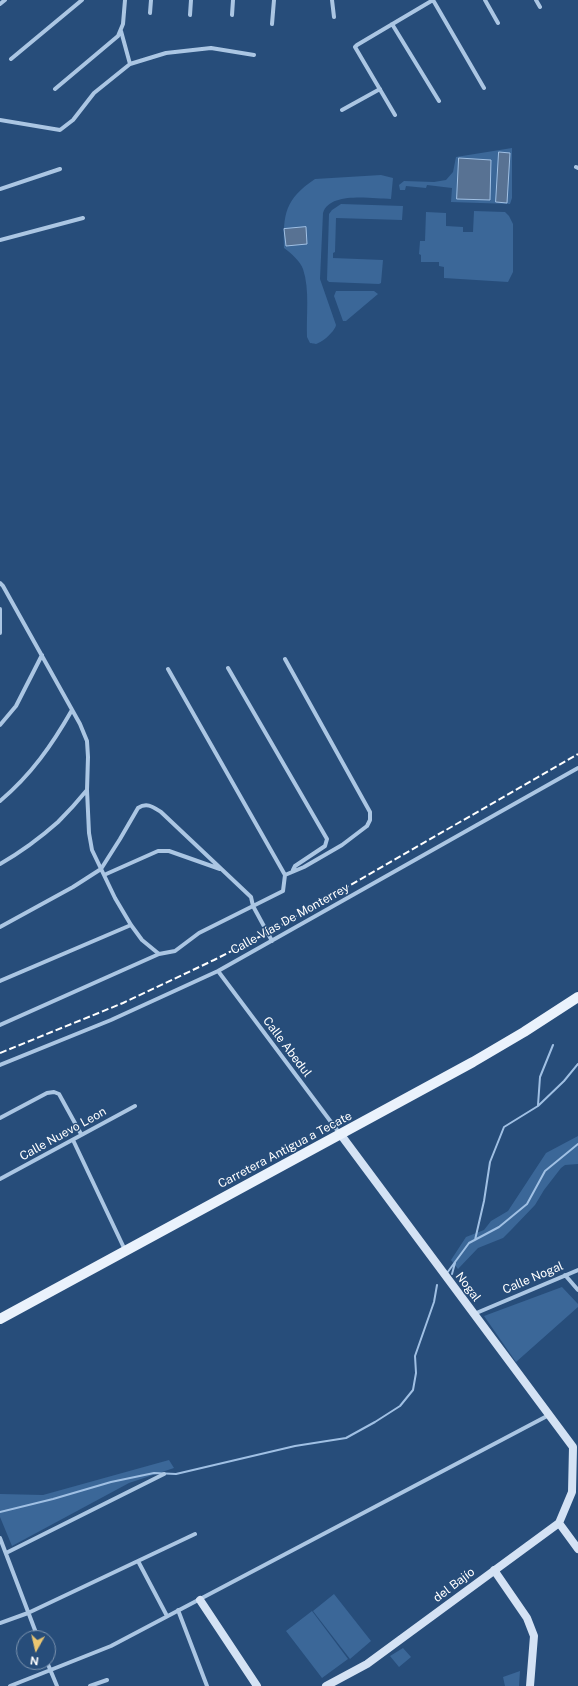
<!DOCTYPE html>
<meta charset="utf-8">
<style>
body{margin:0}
#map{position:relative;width:578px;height:1686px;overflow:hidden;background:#274d7a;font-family:"Public Sans",sans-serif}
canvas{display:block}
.north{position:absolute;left:16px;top:1630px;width:40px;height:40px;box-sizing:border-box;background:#274d7a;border:1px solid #7d94af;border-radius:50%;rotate:188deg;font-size:11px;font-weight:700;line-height:16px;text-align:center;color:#fff}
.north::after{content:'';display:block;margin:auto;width:14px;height:18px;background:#ebc671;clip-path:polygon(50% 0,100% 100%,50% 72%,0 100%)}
</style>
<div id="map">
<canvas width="578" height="1686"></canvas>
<div class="north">N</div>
</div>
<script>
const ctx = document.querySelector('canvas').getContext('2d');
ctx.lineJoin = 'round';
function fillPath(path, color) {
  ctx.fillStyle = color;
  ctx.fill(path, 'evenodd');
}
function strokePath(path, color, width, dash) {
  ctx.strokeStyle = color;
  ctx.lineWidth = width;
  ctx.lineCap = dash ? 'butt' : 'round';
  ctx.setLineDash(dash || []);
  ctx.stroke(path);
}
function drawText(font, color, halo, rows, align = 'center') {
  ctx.font = font + ' "Public Sans",sans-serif';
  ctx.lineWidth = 3;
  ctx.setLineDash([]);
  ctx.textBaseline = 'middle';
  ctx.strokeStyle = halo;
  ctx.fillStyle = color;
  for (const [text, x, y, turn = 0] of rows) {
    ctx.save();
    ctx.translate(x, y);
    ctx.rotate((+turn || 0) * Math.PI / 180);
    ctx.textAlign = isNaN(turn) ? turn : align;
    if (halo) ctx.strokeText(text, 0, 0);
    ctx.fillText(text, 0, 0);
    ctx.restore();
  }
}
fillPath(new Path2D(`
 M512,148v50l-2,6 -59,-2 1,-14 -25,-3 -1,3 -20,-2 -1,4h-5l-1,-5 5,-4 30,1 12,-2 7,-8 3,-15z
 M381,175l12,3 -2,21c-18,0 -61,-8 -68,14l-3,66 16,46c-1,6 -13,17 -20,19 0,0 -6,-1 -6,-1l-3,-6c-1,-21 3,-47 -4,-68 -3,-8 -12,-16 -19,-21 -1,-34 1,-49 31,-69z
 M341,204l62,2 -1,14 -66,-2 -1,34 -2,1v5l50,2 -2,23 -2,1 -50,-2 -2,-2 2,-66 3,-4z
 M474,211l31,1 4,4 4,8v48l-5,10 -64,-4v-11l-5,-1v-4h-18v-7l-2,-1 1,-13h5l1,-29 20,1v13l17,1v5h10z
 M336,291h38l4,3 -32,27h-3l-9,-25z
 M578,1136v28l-13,1 -4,3 -17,22 -9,15 -23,24 -9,9 -25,10 -20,21 -7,-9 15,-23 18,-7 7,-9 17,-10 38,-58z
 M562,1287l16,17v3l-62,55 -32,-46z
 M169,1460l5,8 -45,15 -117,63 -12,-29v-23l43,1z
 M334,1594l37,47 -21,18 -37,-48z
 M312,1611l36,48 -26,19 -36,-47z
 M403,1648l8,9 -12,10 -9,-11z
 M520,1671l-1,15h-14l-2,-9z`), '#3b6798');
const water = new Path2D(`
 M499,152l11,1 -3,50 -11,-1z
 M459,158l32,2 -1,40 -33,-1z
 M306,227l1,17 -21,2 -2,-17z`);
fillPath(water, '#587293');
strokePath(water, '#a0c0e4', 1);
strokePath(new Path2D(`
 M538,1105l2,-28 13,-32
 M475,1240l9,-39 6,-39 14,-35 34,-21 26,-25 14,-17
 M447,1273l22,-30 30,-16 28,-23 18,-33 33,-27
 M452,1274l3,-11
 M0,1512l53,-13 58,-17 43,-9 22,1 119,-28 51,-8 29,-16 25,-16 13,-16 3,-17 -1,-17 19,-54 3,-17`), '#a0c0e4', 2);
strokePath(new Path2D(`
 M332,0l2,17
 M485,0l13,23
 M536,0l4,7
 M0,4l5,-4
 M150,13l1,-13
 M190,15l1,-15
 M232,15l1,-15
 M272,24l2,-24
 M392,24l47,77
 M121,31l9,33
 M11,59l71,-59
 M55,89l63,-53 5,-12 2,-24
 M342,110l38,-21
 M395,115l-40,-68 2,-2 76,-45 51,88
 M0,120l60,10 13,-10 21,-27 36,-29 36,-11 45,-5 43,7
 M576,167l2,1
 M0,189l60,-20
 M0,240l83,-22
 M0,583l3,3 77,138 7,17 1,16 -1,33 2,43 3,17 23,48 16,27 11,15 17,14
 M0,609v24
 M228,668l99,171 -2,7 -30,20 -2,4
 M168,669l117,206
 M0,725l16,-19 26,-51
 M0,801c31,-26 52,-56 72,-91
 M0,864c21,-12 40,-26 58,-42 10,-10 20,-21 29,-32
 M104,875l54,-24h11l51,18
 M0,927l73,-40 28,-18 19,-30 18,-31c9,-6 15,-1 23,4l90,85 2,9 19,35
 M218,971l122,163
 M0,981l131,-56
 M0,1025l159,-71 16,-3 24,-18 84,-42 2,-16 19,-8 38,-22 25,-19 3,-6v-8l-85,-153
 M0,1065l111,-45 107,-49 360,-203
 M0,1118l47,-25 7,-1 5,2 22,40
 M73,1140l52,110
 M0,1179l135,-73
 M565,1275l13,15
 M474,1314l104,-44
 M0,1538l38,100
 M6,1553l158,-79
 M138,1561l29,55
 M178,1610l29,76
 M0,1623l28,-10 167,-79
 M47,1662l10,24
 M10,1686l101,-40 438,-231
 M90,1686l17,-6`), '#abc6e3', 4);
strokePath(new Path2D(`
 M559,1523l19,26
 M494,1570l33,48 7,18 -4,50
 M200,1600l57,86
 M326,1686l41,-22 192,-141 13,-31 1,-45 -232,-312`), '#d4e2f4', 8);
strokePath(new Path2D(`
 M0,1319l473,-257 51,-30 54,-35`), '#eaf2fc', 10);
strokePath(new Path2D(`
 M0,1053l123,-50 91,-43 55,-28 309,-178`), '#fff', 2, [7, 3]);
drawText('12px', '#fff', '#274d7a', [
 ["Calle Vías De Monterrey",290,919,-29],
 ["Calle Abedul",287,1047,53],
 ["Calle Nuevo Leon",63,1134,-29],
 ["Carretera Antigua a Tecate",285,1150,-28],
 ["Calle Nogal",533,1278,-23],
 ["Nogal",468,1287,53],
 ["del Bajío",454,1585,-37]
]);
</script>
